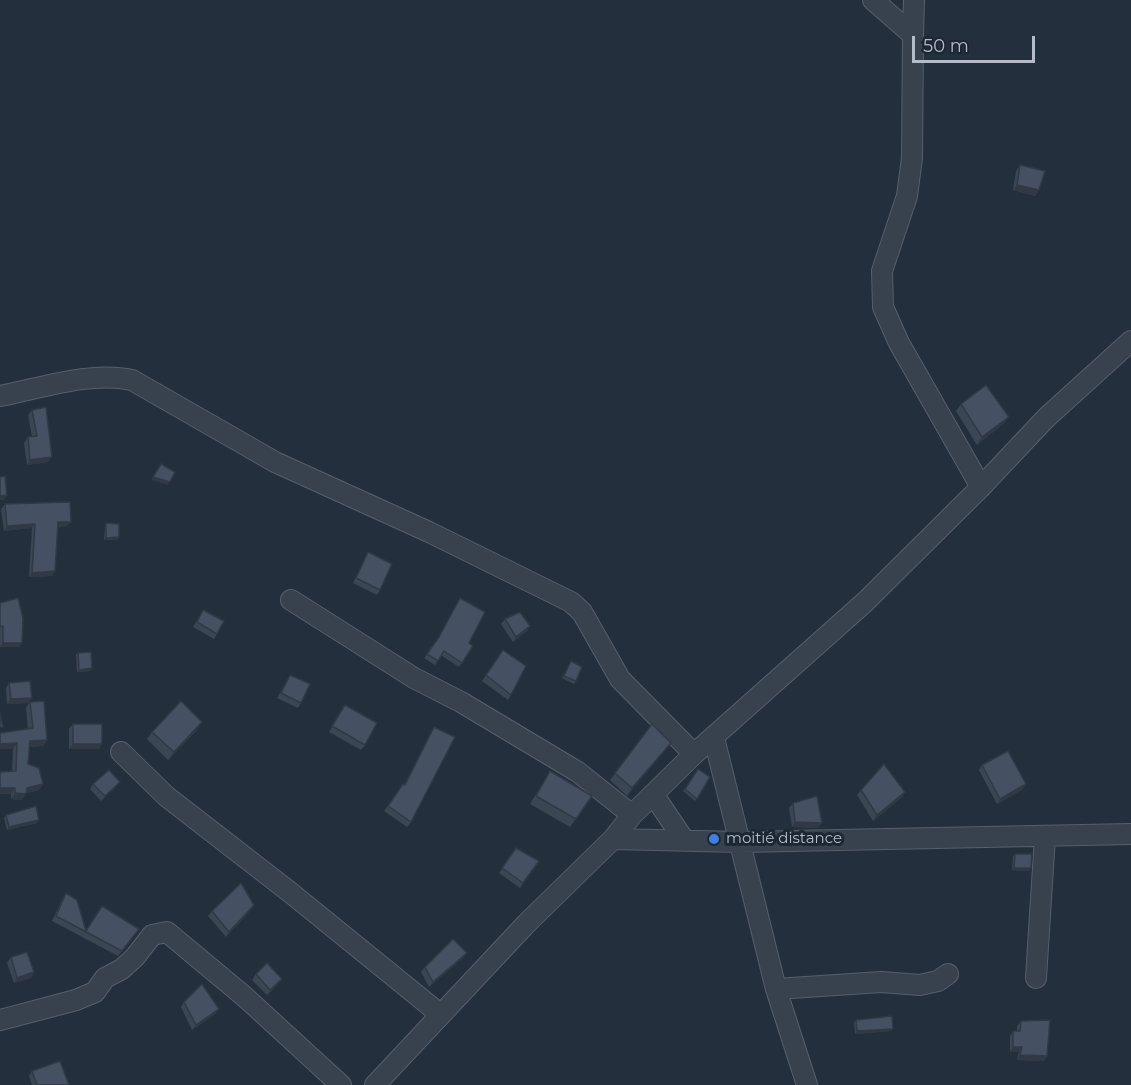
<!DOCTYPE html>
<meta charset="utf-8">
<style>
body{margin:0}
#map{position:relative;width:1131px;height:1085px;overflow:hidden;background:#242f3e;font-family:Montserrat,sans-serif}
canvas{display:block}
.scale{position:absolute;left:912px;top:36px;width:123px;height:27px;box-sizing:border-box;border:3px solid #b4bcc9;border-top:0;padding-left:8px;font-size:18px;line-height:21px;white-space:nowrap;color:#b4bcc9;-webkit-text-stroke:4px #1d2633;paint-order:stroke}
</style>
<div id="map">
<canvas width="1131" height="1085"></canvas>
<div class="scale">50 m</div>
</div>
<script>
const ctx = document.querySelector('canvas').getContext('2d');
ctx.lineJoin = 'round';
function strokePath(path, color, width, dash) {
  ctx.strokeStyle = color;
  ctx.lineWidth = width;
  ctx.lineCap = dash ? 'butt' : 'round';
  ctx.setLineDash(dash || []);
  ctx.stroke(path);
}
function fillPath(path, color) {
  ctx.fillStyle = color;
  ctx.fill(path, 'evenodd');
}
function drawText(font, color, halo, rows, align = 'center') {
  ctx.font = font + ' Montserrat,sans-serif';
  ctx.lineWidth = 6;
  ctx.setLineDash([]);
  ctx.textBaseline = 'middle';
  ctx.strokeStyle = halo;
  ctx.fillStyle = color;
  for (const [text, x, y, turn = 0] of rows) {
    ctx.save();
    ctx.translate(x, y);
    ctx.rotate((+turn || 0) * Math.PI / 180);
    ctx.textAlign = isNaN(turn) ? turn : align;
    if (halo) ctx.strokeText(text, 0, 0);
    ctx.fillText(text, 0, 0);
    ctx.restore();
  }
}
const minor = new Path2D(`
 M873,0l40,35 -1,123 -5,38 -25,75 1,36 16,36 82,144
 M913,35l1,-35
 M0,396c42,-8 90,-25 132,-16l143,82 154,70 142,70 11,10 38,67 74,75
 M291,600l123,78 47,24 117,70 54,43
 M714,738l62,251 31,96
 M121,752l45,44 125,97 149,121
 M653,794l31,46
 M613,839l128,3 390,-8
 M1036,978l9,-142
 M776,989l105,-7 39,3 18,-4 10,-7
 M0,1020l76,-20 19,-8 10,-14 17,-9 13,-12 17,-22 15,-3 78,65 96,88
 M375,1085l152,-162 86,-84 19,-24 62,-61 171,-152 116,-115 65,-69 85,-77`);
strokePath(minor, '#565f6c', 22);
strokePath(minor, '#38414e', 20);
fillPath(new Path2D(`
 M1020,165l19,25 -4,6 -22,-6 3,-19z
 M961,404l48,13 -6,7 -26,21 -21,-34z
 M32,410l16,52 -21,3 -3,-22 4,-6h4l-4,-22z
 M5,504l62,22 -9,1 -6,49 -23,1 3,-49 -28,3 -3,-22z
 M106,523l11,17h-13l1,-14z
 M368,552l12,38 -3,5 -24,-12 12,-25z
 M460,598l9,45 4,3 -14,21 -18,-12 -6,10 -11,-7 13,-17z
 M0,603l22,40 -3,4h-19z
 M203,610l14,24 -3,5 -21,-12z
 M505,619l25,7 -3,5 -14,11 -12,-18z
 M503,650l8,45 -3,5 -26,-19z
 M78,653l14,15 -2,3 -13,1 -1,-17z
 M571,661l5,20 -2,3 -12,-6z
 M290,675l11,28 -3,5 -21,-10z
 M9,683l23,15 -4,5 -21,1 -1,-16z
 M30,702l17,38 -4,6 -13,1 -2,17 15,20 -4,6 -13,3 -4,7 -11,-1v-5h-11v-22l12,-1 1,-22h-13l28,-20 -2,-21z
 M345,705l20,40 -4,5 -32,-18z
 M73,724l26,25h-30v-20z
 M652,724l19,19 -44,53 -17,-16z
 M434,727l-23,95 -4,5 -23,-16 19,-27 1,1 27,-53z
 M197,730l-29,30 -21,-21 5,-7z
 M982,765l44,19 -4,6 -25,14 -18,-34z
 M698,769l12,8 -15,24 -12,-10z
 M550,771l42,25 -22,31 -40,-23z
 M93,784l23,3 -15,14 -11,-12z
 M861,790l44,2 -3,5 -29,24 -16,-26z
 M793,803l25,25 -26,-1 -3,-19z
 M6,815l31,8 -30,7 -3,-12z
 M516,848l23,13 -19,27 -21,-15z
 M1015,854l16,14 -2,3 -17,-1 1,-14z
 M66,893l19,37 54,-1 -21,27 -66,-35 11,-23z
 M254,905l-3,5 -25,27 -18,-21 4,-5z
 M467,953l-4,5 -34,29 -8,-15 4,-5z
 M11,957l23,15 -3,6 -17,5 -7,-20z
 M256,974l22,10 -11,11 -15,-15z
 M184,1002l35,7 -4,5 -23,16 -11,-23z
 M856,1020l35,11 -36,3 -1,-12z
 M1021,1021l26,35 -3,5 -27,-1 2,-8h-9v-16l3,-5h4v-5z
 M32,1071l37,14h-37l-3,-9z`), '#3b4654');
fillPath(new Path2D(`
 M1017,185l22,5 -4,6 -22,-6z
 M1009,417l-6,7 -26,21 5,-8z
 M52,457l-4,5 -21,3 3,-5z
 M153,477l17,5 -2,3 -17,-5z
 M7,495l-3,5h-4v-4z
 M58,522h13l-4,4 -12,1z
 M35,524l-3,4 -28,3 3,-5z
 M119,537l-2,3h-13l2,-2z
 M55,571l-3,5 -23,1 3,-4z
 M530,626l-3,5 -14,11 3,-5z
 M3,643h19l-3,4h-19z
 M92,668l-2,3 -13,1 2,-2z
 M32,698l-4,5 -21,1 4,-5z
 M202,722l-5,8 -29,30 6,-8z
 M47,740l-4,6 -17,1 4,-6z
 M17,743l-4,6h-13v-5z
 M671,743l-6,7 -38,46 5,-8z
 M73,744h29l-3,5h-30z
 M120,782l-4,5 -15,14 4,-5z
 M43,784l-4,6 -15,4h2l-4,6 -11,-1 4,-6 12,-5z
 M1026,784l-4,6 -25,14 3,-5z
 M0,788h15l-4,6h-11z
 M905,792l-3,5 -29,24 4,-6z
 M39,820l-2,3 -30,7 2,-3z
 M795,822l27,1 -4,5 -26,-1z
 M1014,868h17l-2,3 -17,-1z
 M254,905l-3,5 -25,27 3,-5z
 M467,953l-4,5 -34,29 4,-5z
 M34,972l-3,6 -17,5 3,-5z
 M219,1009l-4,5 -23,16 4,-5z
 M893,1029l-2,2 -36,3 2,-3z
 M1013,1047h9l-3,5h-9z
 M1020,1055l27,1 -3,5 -27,-1z`), '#303945');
const building = new Path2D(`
 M1020,165l25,6 -6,19 -22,-5z
 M986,385l23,32 -27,20 -21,-33z
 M46,407l6,50 -22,3 -2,-23 9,-1 -5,-26z
 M161,464l14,8 -5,10 -17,-5z
 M5,476l2,19 -7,1v-19z
 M70,502l1,20h-13l-3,49 -23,2 3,-49 -28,2 -2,-22z
 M106,523l13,1v13l-13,1z
 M368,552l24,12 -12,26 -24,-12z
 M18,598l5,20 -1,25h-19v-17l-3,1v-24z
 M460,598l25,14 -16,31 4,3 -11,17 -18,-12 -6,10 -11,-7 12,-17z
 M203,610l21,11 -7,13 -20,-12z
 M520,612l10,14 -14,11 -11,-18z
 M503,650l23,16 -15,29 -25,-20z
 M91,652l1,16 -13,2 -1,-17z
 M571,661l11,6 -6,14 -12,-5z
 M290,675l20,9 -9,19 -20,-10z
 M30,681l2,17 -21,1 -2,-16z
 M44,701l3,39 -17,1 -2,23 11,4 4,16 -16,4 -1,6 -11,-1v-5h-15v-16l16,-1 1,-28 -17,1v-11l33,-5 -3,-26z
 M181,701l21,21 -28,30 -22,-20z
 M345,705l32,18 -12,22 -33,-19z
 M0,714l3,13h-3z
 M73,724h29v20h-29z
 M652,724l19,19 -39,45 -17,-15z
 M434,727l21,10 -44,85 -23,-16 15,-22 2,1z
 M1008,751l18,33 -26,15 -18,-34z
 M884,764l21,28 -28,23 -16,-25z
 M698,769l12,8 -13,22 -12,-10z
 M109,770l11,12 -15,14 -12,-12z
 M550,771l42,25 -16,23 -40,-23z
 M817,796l5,27 -27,-1 -2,-19z
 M36,806l3,14 -30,7 -3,-12z
 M516,848l23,13 -16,22 -21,-15z
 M1015,854h17l-1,14h-17z
 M241,883l13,22 -25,27 -17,-21z
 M66,893l11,7 9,31 16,-25 37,23 -17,22 -66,-35z
 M453,939l14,14 -34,29 -8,-15z
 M27,952l7,20 -17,6 -6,-21z
 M267,963l15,16 -12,11 -14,-16z
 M202,984l17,25 -23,16 -12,-23z
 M892,1016l1,13 -36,2 -1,-11z
 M1050,1020l-3,36 -27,-1 2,-8h-9v-16h7l1,-10z
 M60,1061l9,24h-32l-5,-14z`);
fillPath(building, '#455162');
strokePath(building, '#303945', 1.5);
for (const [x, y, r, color] of [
 [714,839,6,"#3f7fe0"]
]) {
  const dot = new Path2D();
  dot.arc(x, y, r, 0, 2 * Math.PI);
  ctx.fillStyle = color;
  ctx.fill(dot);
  strokePath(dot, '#1d2633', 2);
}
drawText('15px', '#b4bcc9', '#1d2633', [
 ["moitié distance",726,839]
], 'left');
</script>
